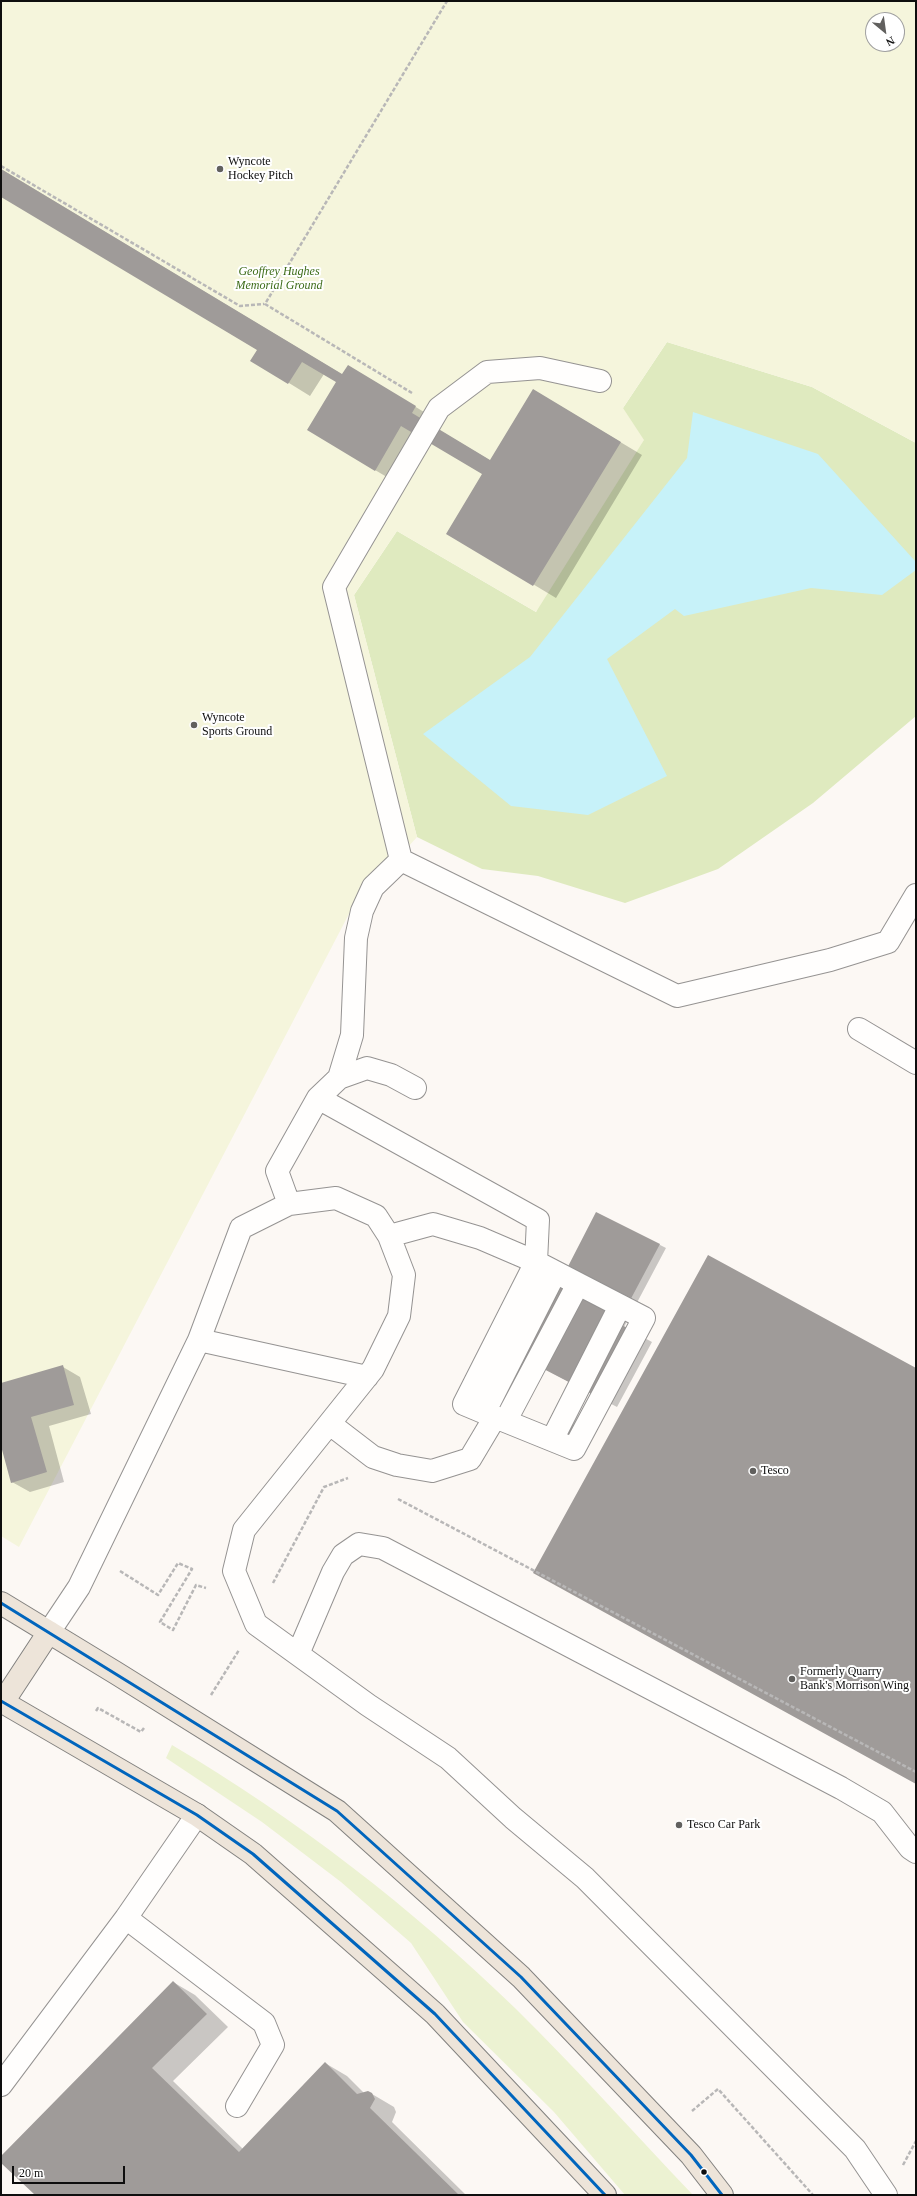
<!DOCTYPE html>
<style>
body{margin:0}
#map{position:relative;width:917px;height:2196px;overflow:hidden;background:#fcf8f4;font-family:Georgia,serif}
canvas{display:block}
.frame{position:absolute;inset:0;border:2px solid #0e0e0e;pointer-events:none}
.north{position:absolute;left:865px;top:12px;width:40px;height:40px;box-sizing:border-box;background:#fff;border:1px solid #9f9f9f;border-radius:50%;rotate:151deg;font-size:11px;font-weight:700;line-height:16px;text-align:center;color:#0e0e0e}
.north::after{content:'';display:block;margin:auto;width:14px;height:18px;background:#61605e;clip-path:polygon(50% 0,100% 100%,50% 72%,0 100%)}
.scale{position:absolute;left:12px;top:2166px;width:113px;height:18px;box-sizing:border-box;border:2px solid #0e0e0e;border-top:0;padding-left:5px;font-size:12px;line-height:14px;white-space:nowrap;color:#0e0e0e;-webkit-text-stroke:3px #fff;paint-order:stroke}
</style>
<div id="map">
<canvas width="917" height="2196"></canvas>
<div class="frame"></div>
<div class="north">N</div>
<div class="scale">20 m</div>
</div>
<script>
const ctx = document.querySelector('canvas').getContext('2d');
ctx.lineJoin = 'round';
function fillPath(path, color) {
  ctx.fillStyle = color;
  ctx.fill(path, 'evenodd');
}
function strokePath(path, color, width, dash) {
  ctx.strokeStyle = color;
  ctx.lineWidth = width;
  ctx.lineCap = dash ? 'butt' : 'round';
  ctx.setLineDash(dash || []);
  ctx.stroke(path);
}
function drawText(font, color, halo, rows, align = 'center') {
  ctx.font = font + ' Georgia,serif';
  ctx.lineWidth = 4;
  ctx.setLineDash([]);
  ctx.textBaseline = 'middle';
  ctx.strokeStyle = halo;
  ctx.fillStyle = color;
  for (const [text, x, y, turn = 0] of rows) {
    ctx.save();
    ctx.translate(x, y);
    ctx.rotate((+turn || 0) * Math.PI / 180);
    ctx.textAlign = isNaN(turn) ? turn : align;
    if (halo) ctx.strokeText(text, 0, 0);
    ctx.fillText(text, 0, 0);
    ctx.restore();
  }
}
fillPath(new Path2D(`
 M172,1745c125,74 240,163 344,264 61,60 118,124 177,186h-68l-71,-83 -91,-90 -52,-79 -70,-61 -79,-60 -96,-64z`), '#ecf2d2');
fillPath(new Path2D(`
 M667,342l145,45 104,56v273l-103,87 -95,66 -93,34 -87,-27 -56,-7 -65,-32 -63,-242 43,-64 139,81 87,-204z`), '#dfeabf');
fillPath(new Path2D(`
 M1,1h915v442l-104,-56 -145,-45 -44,66 21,32 -108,172 -139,-81 -43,64 63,242 -66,73 -332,637 -18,-11zM873,20h24v24h-24z`), '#f5f5dc');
fillPath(new Path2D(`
 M693,412l125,42 98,108v8l-34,25 -71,-7 -127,28 -9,-7 -68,50 60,117 -79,39 -77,-9 -88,-72 107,-77 157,-199z`), '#c7f2f9');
fillPath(new Path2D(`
 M1,169l342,206 27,4 67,41 -3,7 57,34 64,-58 87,52 -86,143 -108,-65 35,-59 -59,-36 -27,45 -22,-13 -37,-88 -14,-8 -14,22 -21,-13 -31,-33 -257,-155z
 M597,1213l69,35 -42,79 28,15 -35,65 -122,-64 66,-60z
 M63,1367l17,10 11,37 -42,12 15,56 -34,10 -18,-10 -11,-40v-58z
 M173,1982l22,13 33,32 -55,54 70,68 82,-86 22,13 17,17 8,1 22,13 2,5 -4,10 74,73h-429l-36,-34v-4z`), '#0003');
fillPath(new Path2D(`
 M1,169l341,205 6,-9 68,41 -4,7 78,47 43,-71 88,53 -88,144 -87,-52 36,-60 -81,-48 -26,45 -68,-41 29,-48 -34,-20 -14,22 -38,-23 7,-11 -256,-153z
 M596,1212l64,32 -42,79 28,15 -35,66 -123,-64 72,-58z
 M708,1255l208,113v416l-383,-211z
 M63,1365l11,40 -43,12 16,55 -36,11 -10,-37v-63z
 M173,1981l34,33 -55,54 87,84 86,-90 32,32 11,-3 4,2 3,6 -5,9 89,87h-424l-34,-32v-7z`), '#9f9b99');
const minor = new Path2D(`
 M600,381l-60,-13 -53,4 -48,36 -105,179 67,273 276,136 153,-36 58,-18 28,-47
 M859,1029l57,34
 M339,1078l13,-43 4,-97 6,-27 11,-24 28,-27
 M318,1098l220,122 -2,42 -72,142 31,13
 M289,1204l-12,-33 41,-73 21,-20 28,-10 24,7 24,13
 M199,1340l168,37
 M485,1411l70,-138
 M506,1420l72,-136
 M330,1424l43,33 24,8 35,6 38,-12 25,-42 79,32 70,-131 -108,-56 -56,-24 -47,-14 -44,12
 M552,1440l68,-134
 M49,1632l30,-45 120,-247 42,-112 48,-24 47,-6 40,18 13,20 15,39 -5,41 -26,53 -129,161 -10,41 22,53 112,81 80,53 65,60 72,60 270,271 31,46
 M298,1654l35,-82 10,-17 16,-11 24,4 458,240 41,24 28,36 6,4
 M126,1918l138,105 9,22 -36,61
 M1,2085l125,-167 71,-103`);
const major = new Path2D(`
 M1,1603l115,70 221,138 184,166 170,178 31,40
 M1,1701l196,114 56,39 182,160 170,181
 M3,1702l46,-70`);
strokePath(minor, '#959392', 24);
strokePath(major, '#82817f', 24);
strokePath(new Path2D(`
 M1,166l239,140 24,-2
 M412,393l-147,-89 182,-303
 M398,1499l518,273
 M120,1571l38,24 20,-32 14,6 -32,53 13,8 23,-45 10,3
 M273,1583l51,-96 24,-9
 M211,1695l28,-45
 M96,1711l2,-3 43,24 3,-4
 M692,2111l26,-22 95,106
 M903,2165l13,-24`), '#b8b7b7', 2.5, [4, 2]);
strokePath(minor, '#fffefd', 22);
strokePath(major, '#ede4d9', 22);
strokePath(new Path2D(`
 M1,1603l336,208 184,166 170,178 31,40
 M1,1701l196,114 56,39 182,160 170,181`), '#0065bd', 3);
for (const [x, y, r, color] of [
 [220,169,4,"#61605e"],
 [194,725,4,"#61605e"],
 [753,1471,4,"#61605e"],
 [792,1679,4,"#61605e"],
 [679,1825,4,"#61605e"],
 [704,2172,3.5,"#0e0e0e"]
]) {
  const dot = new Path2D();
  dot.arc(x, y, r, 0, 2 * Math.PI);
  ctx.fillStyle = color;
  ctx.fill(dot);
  strokePath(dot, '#fff', 1.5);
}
drawText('12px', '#0e0e0e', '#fff', [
 ["Wyncote",228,162],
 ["Hockey Pitch",228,176],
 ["Wyncote",202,718],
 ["Sports Ground",202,732],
 ["Tesco",761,1471],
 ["Formerly Quarry",800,1672],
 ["Bank's Morrison Wing",800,1686],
 ["Tesco Car Park",687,1825]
], 'left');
drawText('italic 12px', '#3d6c19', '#fff', [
 ["Geoffrey Hughes",279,272],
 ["Memorial Ground",279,286]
]);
</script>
